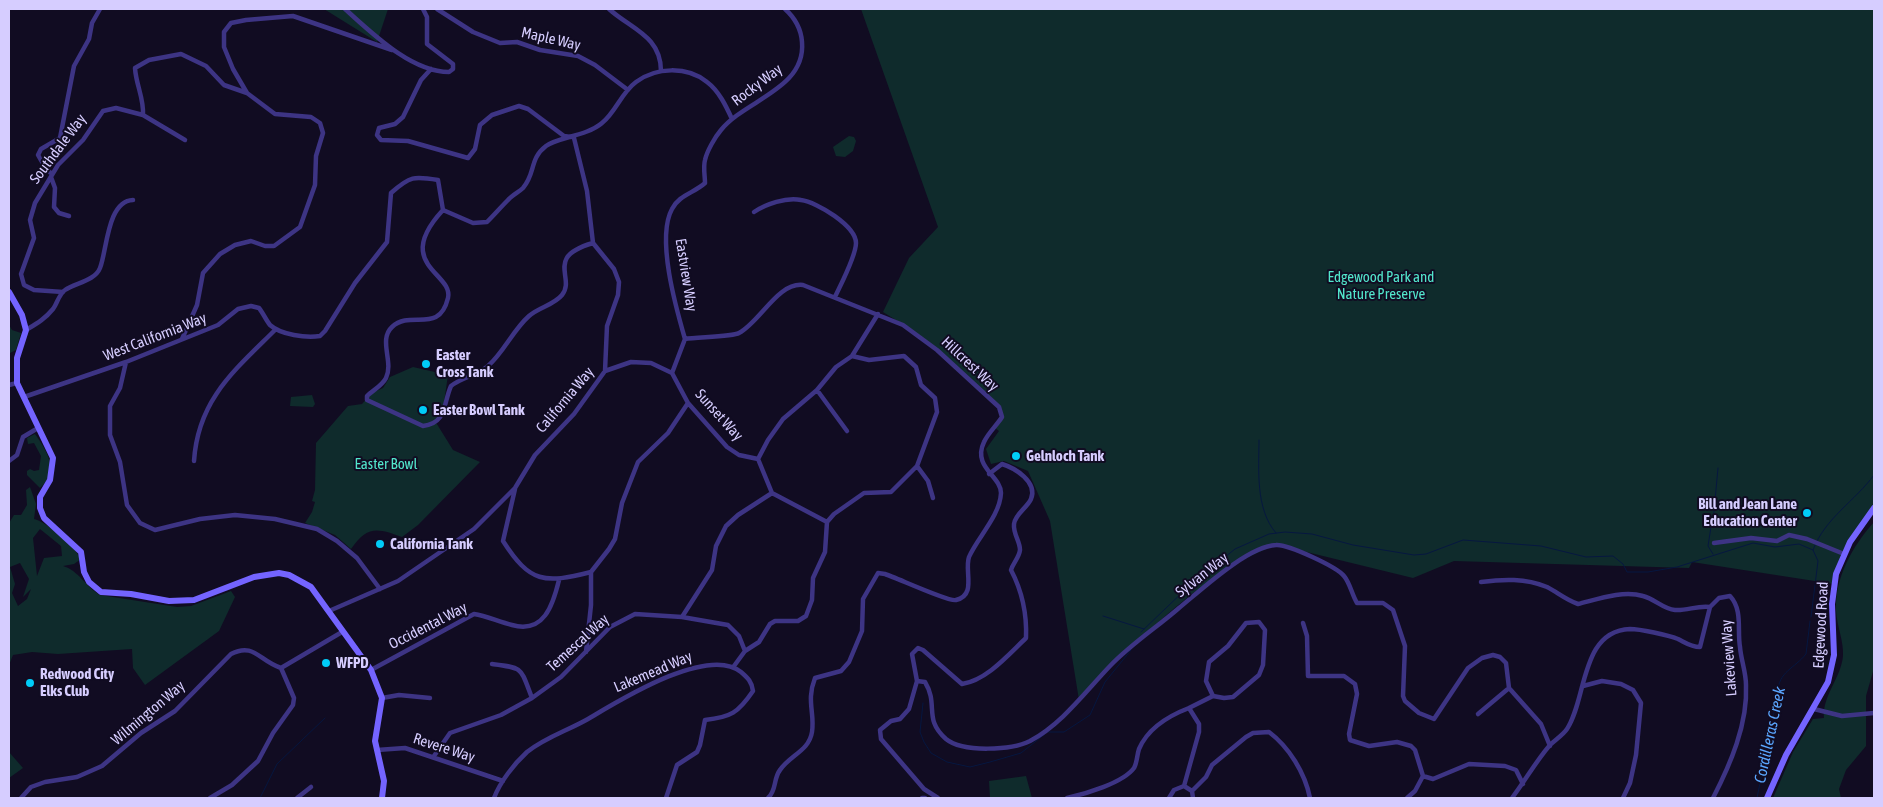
<!DOCTYPE html>
<style>
body{margin:0}
#map{position:relative;width:1883px;height:807px;overflow:hidden;background:#110c22;font-family:"Asap Condensed",sans-serif}
canvas{display:block}
.frame{position:absolute;inset:0;border:10px solid #d6cdff;pointer-events:none}
</style>
<div id="map">
<canvas width="1883" height="807"></canvas>
<div class="frame"></div>
</div>
<script>
const ctx = document.querySelector('canvas').getContext('2d');
ctx.lineJoin = 'round';
function fillPath(path, color) {
  ctx.fillStyle = color;
  ctx.fill(path, 'evenodd');
}
function strokePath(path, color, width, dash) {
  ctx.strokeStyle = color;
  ctx.lineWidth = width;
  ctx.lineCap = dash ? 'butt' : 'round';
  ctx.setLineDash(dash || []);
  ctx.stroke(path);
}
function drawText(font, color, halo, rows, align = 'center') {
  ctx.font = font + ' "Asap Condensed",sans-serif';
  ctx.lineWidth = 4;
  ctx.setLineDash([]);
  ctx.textBaseline = 'middle';
  ctx.strokeStyle = halo;
  ctx.fillStyle = color;
  for (const [text, x, y, turn = 0] of rows) {
    ctx.save();
    ctx.translate(x, y);
    ctx.rotate((+turn || 0) * Math.PI / 180);
    ctx.textAlign = isNaN(turn) ? turn : align;
    if (halo) ctx.strokeText(text, 0, 0);
    ctx.fillText(text, 0, 0);
    ctx.restore();
  }
}
fillPath(new Path2D(`
 M324,9h64l-11,33z
 M861,9h1013v499l-16,22 -24,54 -142,-22 -3,6 -235,-7 -41,17 -135,-33c-71,22 -148,103 -199,155l-29,-179 -22,-50 -24,-10 -13,3 -5,-15 13,-18 -4,-3 7,-11 -3,-10 -84,-75 -32,-20 26,-54 29,-31z
 M849,136l5,1 2,4 -3,10 -8,6 -9,-1 -3,-9z
 M9,325l3,5 9,3 -5,17 -6,3z
 M413,367l35,8 -5,34 -8,12 18,29 27,12 -62,63 -16,12c-24,-9 -35,-12 -51,12l-16,-14 -30,-12 7,-11 3,-10 -3,-1 3,-11 1,-47 32,-37 14,-2 10,-11 11,-5 7,-11z
 M312,395l3,9 -2,3 -23,-1 1,-9z
 M35,434c12,17 25,37 5,54l-13,-13v-4l3,-2 4,2 5,-1 2,-14 -7,-13 -6,1 -1,-6z
 M30,487l6,17 -2,15c13,3 41,28 47,40l-7,5 -11,2c15,4 23,21 37,29l77,12 14,-1 40,-15 4,6 -16,34 -74,54 -12,-17 -1,-19 -74,5 -26,-2 -19,3 -4,10v-142l5,-8h7l6,-10 -1,-15zM40,529l21,17 1,10 -18,2 -7,18 -4,-38zM20,563l9,16 -6,18 8,-8 -4,10 -9,7 -6,-13 3,-9 -5,-17z
 M1874,522v146l-8,28v50l-20,24 -7,19 2,9h-68l20,-46 20,-33 11,-1c-2,-22 17,-40 19,-62 1,-14 -6,-30 -7,-45 -1,-34 16,-64 38,-89z
 M9,752l14,16 -14,10z
 M1026,776l6,22h-42l-1,-17z`), '#0f2b2c');
strokePath(new Path2D(`
 M1259,440c0,29 -4,69 17,93
 M1713,522l5,-54
 M1711,527l-3,19 5,8
 M1103,616l41,13
 M1811,617l7,-56 -5,-11c12,-32 42,-49 61,-75
 M1141,632l48,-46 46,-37 34,-15 16,-2 27,2 41,11 61,10 12,-1 37,-14 78,6 45,11 27,-1 10,8 4,8h21l29,-5 76,-24 22,4 24,-3 14,6
 M923,703l-3,29 4,10 7,11 16,9 23,5 20,-5 31,-9 24,-19
 M1048,732h16l26,-17 15,-33 26,-32
 M260,798l17,-34 48,-46
 M1757,798l21,-106c0,-20 17,-24 28,-38l4,-33`), '#061740', 1);
strokePath(new Path2D(`
 M345,9c27,24 66,63 104,63l4,-3v-5l-26,-20v-27l-4,-8
 M437,9l36,23 27,11 17,-1 23,8 38,6 17,9 33,25
 M609,9c22,20 52,27 52,62
 M431,69l-10,11 -18,37 -8,7 -16,4 -2,7 4,5 27,1 60,17 7,-9 5,-24 12,-10 27,-9 9,3 36,27 7,1
 M143,115c1,-17 -7,-30 -8,-47l14,-8 32,-6 25,12 18,19 23,8
 M574,138l13,53 6,52
 M52,174l-6,-5 -8,-14 3,-6 19,-11 14,-72 15,-27 3,-16 8,-14
 M51,177l4,11 -1,19 5,6 10,3
 M754,212c12,-8 32,-15 47,-12 16,2 55,26 55,43 0,13 -15,41 -21,54
 M63,292l-29,-2 -10,-5 -3,-11 13,-36 -4,-18 5,-17 23,-38 25,-25 20,-29 13,-3 27,7 42,25
 M26,330c10,-6 19,-11 27,-21 4,-5 6,-15 12,-19 10,-7 30,-9 35,-22 7,-17 7,-67 33,-68
 M182,339l15,-34 6,-32 17,-19 15,-9 16,-4 14,5h9l26,-19 15,-42 1,-29 7,-23 -3,-10 -9,-6 -36,-3 -28,-21 -14,-24 -9,-22v-15l7,-9 15,-3 47,-4 99,34
 M685,339c-9,-31 -29,-101 -13,-130 7,-14 22,-16 33,-26 0,-7 -2,-16 0,-23 2,-9 10,-23 16,-30 24,-30 85,-41 81,-88 -1,-14 -7,-24 -17,-33
 M126,362l-6,26 -10,18v29l10,27 7,43 13,18 15,7 45,-11 35,-4 40,4 42,10 20,12 20,17 23,31
 M605,371l26,-9 20,1 21,10 16,30 39,44 12,8 19,4
 M672,373l13,-34c11,-2 47,-2 54,-6 21,-11 39,-51 64,-48l100,40 34,25 62,57 3,10c-5,8 -14,16 -18,25 -12,25 17,34 17,51 -1,23 -24,45 -32,64 -5,14 8,38 -13,43 -7,2 -59,-22 -71,-26l-7,-1 -15,26 -1,32 -13,31 -8,9 -26,7c-9,23 0,35 -3,54 -3,19 -22,23 -32,38 -7,9 -3,20 -12,28
 M9,385l8,-2
 M817,390l30,41
 M24,397l102,-35 92,-37 20,-16 13,-3 8,2c4,5 7,12 11,17 11,10 36,13 50,11l5,-5 30,-48 32,-41 4,-49c19,-17 23,-17 47,-13l5,30 30,13 14,-1c7,-7 14,-15 21,-22 4,-5 11,-8 15,-12 13,-15 6,-29 23,-42 12,-9 41,-10 56,-23 14,-11 19,-30 34,-41 20,-15 51,-16 71,0 12,9 19,24 25,37
 M758,459l10,-19 15,-21 34,-29 19,-23 16,-11 26,-42
 M758,459l14,34 55,29
 M9,461l8,-6 6,-18 15,-9
 M194,461c4,-62 41,-91 82,-132
 M917,466l11,15 5,17
 M515,489l-12,52c27,42 41,43 88,31
 M1714,543l37,-5 26,3 12,-6 18,4 37,15
 M591,572l18,-23 6,-10 7,-36 16,-41 30,-29 20,-30
 M1481,582c22,-3 44,-4 66,5 10,5 19,13 31,17 20,-5 45,-14 65,-8 12,3 20,13 32,14 12,1 23,-5 35,-3
 M329,611l69,-30 76,-52 41,-41 20,-33 39,-41 31,-43 2,-45 11,-31 1,-13 -5,-13 -21,-26c-49,14 -17,35 -31,52 -8,10 -23,12 -33,21 -16,14 -25,36 -41,50 -11,10 -26,11 -37,20 -8,18 -4,37 -28,40l-56,-26v-4c6,-6 15,-10 19,-18 8,-16 -8,-38 6,-51 19,-18 47,8 56,-29 6,-25 -56,-33 -5,-88
 M682,617l30,-47 4,-24 10,-20 12,-11 34,-22
 M1303,623l4,13 1,40h36l11,8 2,10 -8,40 1,6 19,6 28,-4 14,4 4,4 8,26 10,3 36,-15 36,2 11,4 7,14
 M586,652l5,-47v-33
 M492,664c32,4 28,3 40,34
 M734,666l11,-15 14,-9 11,-18 5,-3h23l8,-5 6,-16 1,-22 12,-26 2,-30 7,-8 30,-21 27,-1 26,-26 20,-54 -2,-14 -14,-13 -5,-18 -12,-11 -35,4 -17,-4
 M371,670l103,-56c13,2 25,8 38,11 32,9 41,-20 47,-45
 M917,681l8,1c14,23 -2,37 21,57 17,14 66,11 84,2 32,-17 55,-49 80,-75 21,-22 46,-38 69,-58 22,-18 69,-62 97,-63 12,-1 61,22 68,31 6,7 8,19 13,27h26l10,7 12,36 -2,50 2,5 14,12 15,6 34,-51 14,-10 11,-3 7,2 6,6 3,25 32,36 9,22
 M1583,686l19,-5 19,3 12,6 8,13 -5,52 -6,28 -7,15
 M382,698l17,-3 31,3
 M1189,708l24,-12 11,2 9,-1 26,-22 4,-10 2,-35 -6,-8 -13,1 -18,23 -19,16 -3,19 7,15
 M1814,709l28,7 32,-3
 M1478,714l31,-26
 M377,750l28,-2 98,33
 M434,756l16,-23 51,-18 31,-17 29,-21 49,-50 25,-13 47,3 46,8 11,11 6,15
 M1192,791l14,-14 6,-12 34,-28 7,-4 16,-1c20,15 36,41 41,66
 M21,798l10,-11 14,-5 32,-5 25,-11 39,-33 34,-22 56,-57c23,-12 28,7 50,14l61,-36
 M210,798l22,-13 26,-24 15,-28 20,-28 1,-7 -13,-30
 M297,798l14,-11
 M494,798c6,-16 20,-34 33,-46 19,-15 40,-21 61,-33 32,-19 120,-74 153,-47 7,6 11,10 12,19 -15,22 -22,26 -48,29l-5,25 -3,7 -20,13 -11,33
 M922,798h3
 M938,798l-14,-9 -43,-50 -1,-9 11,-9 9,-2 9,-10 8,-28 -5,-27 6,-6 5,2 39,34c25,-4 46,-29 64,-46 1,-24 -4,-47 -15,-68 2,-7 8,-12 9,-20 0,-9 -7,-16 -6,-26 1,-10 13,-16 17,-25 7,-17 -16,-31 -29,-35l-13,10
 M1067,798c18,-4 56,-15 67,-30 3,-5 3,-13 5,-19 9,-21 29,-33 50,-41l10,16v8l-15,54
 M1169,798l5,-8 10,-4 8,5 1,7
 M1407,798l8,-7 8,-15
 M1512,798c13,-17 24,-37 38,-53 5,-5 13,-10 17,-16 20,-30 13,-98 63,-100 10,0 38,6 48,10 8,4 13,8 22,8l10,-40 9,-9 11,-2c13,14 7,34 10,51 1,13 6,25 6,38 2,39 -16,80 -33,113`), '#3d3484', 4.5);
strokePath(new Path2D(`
 M9,292l13,23 4,15 -9,28v25l36,75 -3,22 -10,17v11l4,10 37,34 3,20 5,10 12,10 30,2 38,7 25,-1 60,-23 25,-4 10,2 22,12 60,83 11,28 -7,43 9,40 -2,17
 M1767,798l19,-43 42,-73 6,-27 -2,-51 4,-30 14,-32 24,-34`), '#7464ff', 6);
for (const [x, y, r, color] of [
 [426,364,5,"#00ccf8"],
 [423,410,5,"#00ccf8"],
 [1016,456,5,"#00ccf8"],
 [1807,513,5,"#00ccf8"],
 [380,544,5,"#00ccf8"],
 [326,663,5,"#00ccf8"],
 [30,683,5,"#00ccf8"]
]) {
  const dot = new Path2D();
  dot.arc(x, y, r, 0, 2 * Math.PI);
  ctx.fillStyle = color;
  ctx.fill(dot);
  strokePath(dot, '#110c22', 2);
}
drawText('15px', '#d6cdff', '#110c22', [
 ["Maple Way",551,39,13],
 ["Rocky Way",757,85,-37],
 ["Southdale Way",58,149,-53],
 ["Eastview Way",686,275,81],
 ["West California Way",155,337,-21],
 ["Hillcrest Way",970,364,43],
 ["California Way",565,400,-50],
 ["Sunset Way",719,415,48],
 ["Sylvan Way",1202,575,-38],
 ["Edgewood Road",1821,625,-87],
 ["Occidental Way",428,626,-27],
 ["Temescal Way",578,643,-42],
 ["Lakeview Way",1729,658,-94],
 ["Lakemead Way",653,672,-23],
 ["Wilmington Way",148,713,-40],
 ["Revere Way",444,748,18]
]);
drawText('15px', '#52e6cc', '#110c22', [
 ["Edgewood Park and",1381,277],
 ["Nature Preserve",1381,294],
 ["Easter Bowl",386,464]
]);
drawText('bold 15px', '#d6cdff', '#110c22', [
 ["Easter",436,355],
 ["Cross Tank",436,372],
 ["Easter Bowl Tank",433,410],
 ["Gelnloch Tank",1026,456],
 ["Bill and Jean Lane",1797,504,"right"],
 ["Education Center",1797,521,"right"],
 ["California Tank",390,544],
 ["WFPD",336,663],
 ["Redwood City",40,674],
 ["Elks Club",40,691]
], 'left');
drawText('italic 16px', '#5ba6ff', '#110c22', [
 ["Cordilleras Creek",1770,735,-78]
]);
</script>
